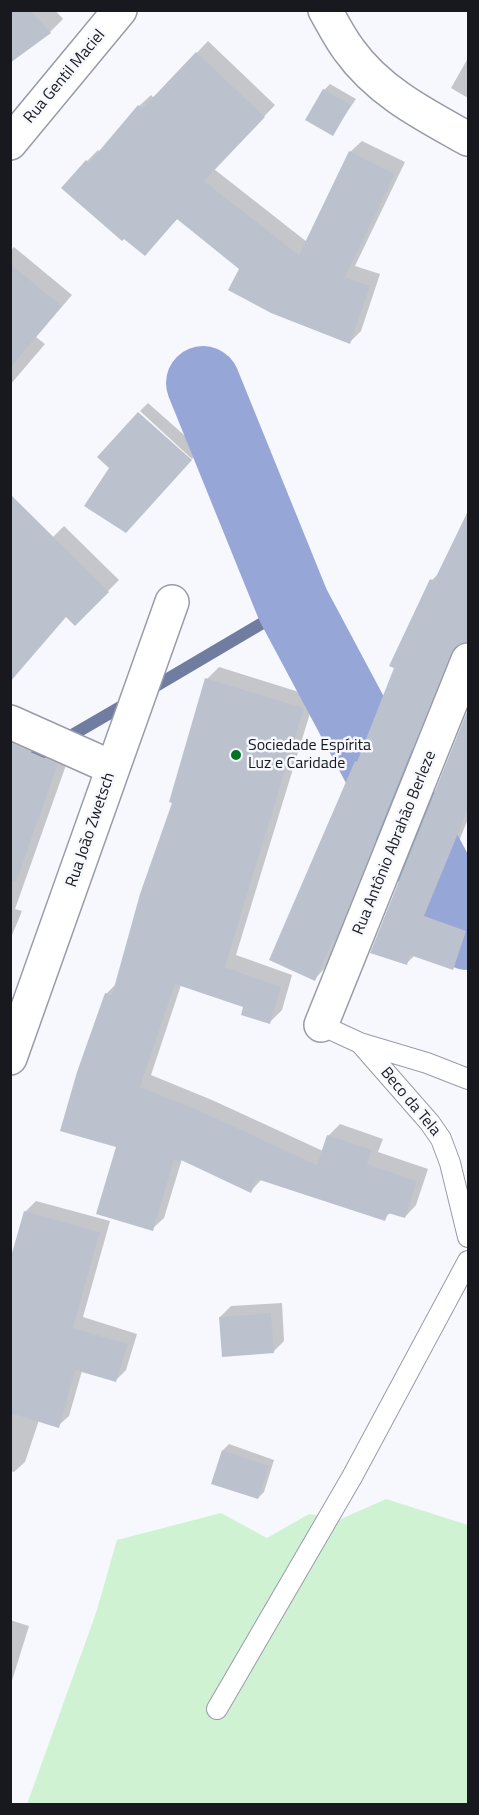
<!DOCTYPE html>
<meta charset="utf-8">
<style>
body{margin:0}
#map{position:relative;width:479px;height:1815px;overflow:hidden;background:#f6f8fd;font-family:"Titillium Web",sans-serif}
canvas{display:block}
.frame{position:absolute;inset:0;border:12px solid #17191e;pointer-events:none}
</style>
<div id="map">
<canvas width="479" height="1815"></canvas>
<div class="frame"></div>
</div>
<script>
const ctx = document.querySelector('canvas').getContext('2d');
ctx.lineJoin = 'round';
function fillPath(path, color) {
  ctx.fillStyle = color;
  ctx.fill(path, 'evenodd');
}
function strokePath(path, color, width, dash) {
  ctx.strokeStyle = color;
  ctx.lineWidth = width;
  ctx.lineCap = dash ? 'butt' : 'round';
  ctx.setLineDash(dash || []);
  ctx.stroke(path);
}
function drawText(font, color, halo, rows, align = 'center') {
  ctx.font = font + ' "Titillium Web",sans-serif';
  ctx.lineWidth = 5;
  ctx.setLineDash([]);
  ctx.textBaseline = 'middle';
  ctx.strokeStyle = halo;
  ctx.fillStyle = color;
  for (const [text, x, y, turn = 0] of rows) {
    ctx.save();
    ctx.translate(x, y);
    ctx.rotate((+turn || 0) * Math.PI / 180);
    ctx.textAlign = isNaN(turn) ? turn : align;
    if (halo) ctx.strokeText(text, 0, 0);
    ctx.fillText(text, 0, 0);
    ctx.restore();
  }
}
fillPath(new Path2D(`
 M386,1499l82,26v279h-441l69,-191 21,-73 104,-27 46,25 42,-24 32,5z`), '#cff3d2');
fillPath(new Path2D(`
 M10,10h45l8,9 -13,13z
 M208,41l67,64 -61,64 93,73 43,-90 12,-11 43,21 -50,104 25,8 -19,57 -11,11 -109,-74 -63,-50 -33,36 -58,-93 11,-11 2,2 39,-46 12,-11 3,3z
 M468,58v40l-17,-10z
 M330,84l26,15 -24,35 -8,-44z
 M14,247l58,48 -36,42 9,7 -35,41v-134z
 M148,403l53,47 -9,9 -52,-48z
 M468,519v121l-8,2 -116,288 -20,39 -9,10 41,-217 5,-5 71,-177 10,-10z
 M64,526l55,54 -44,44 -8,-9 -14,-78z
 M219,667l96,30 -79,258 56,20 -10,35 -12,12 -25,-16 -64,-21 -30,90 61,25 111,51 5,-15 12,-12 43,15 -5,13 50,17 -12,36 -11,12 -14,-5 -7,7 -122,-40 -11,12 -69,-32 -18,59 -12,11 -34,-83 -12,-152 11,-11 57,-181 33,-123z
 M468,713v106l-36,88 36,12v20l-6,19 -9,10 -38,-13 -9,9 -34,-12z
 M10,724l61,27 -56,158 7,2 -12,29z
 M36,1201l74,20 -27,96 54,17 -11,36 -10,10 -34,-9 -13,45 -11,10 -19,-6 -14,42 -11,10 -3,-1 -1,-205 15,-54z
 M282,1303l2,38 -11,11 -53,-35 11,-11z
 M229,1444l45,16 -10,32 -6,6 -35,-48z
 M10,1620l19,6 -19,61z`), '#0003');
strokePath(new Path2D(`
 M149,690l144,-85
 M24,763l105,-61`), '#707ca0', 12);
strokePath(new Path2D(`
 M203,383l90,222 175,328`), '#96a7d7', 74);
fillPath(new Path2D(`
 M10,10h20l21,23 -41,30z
 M196,52l69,65 -61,64 95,74 50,-104 46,23 -50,103 25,9 -20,58 -79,-31 -43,-23 11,-21 -62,-50 -32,37 -21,-17 -2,2 -61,-53 25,-28 3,3 49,-58 4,4z
 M323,89l28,16 -18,31 -28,-16z
 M10,264l52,42 -52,62z
 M138,412l54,48 -66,73 -42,-27 25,-38 -12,-11z
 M10,494l99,98 -34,34 -9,-9 -56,65z
 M468,511v131l-11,3 -6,8 -116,288 -2,-1 -18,41 -46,-21 86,-199 2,1 37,-94 -5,-2 41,-87 4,2z
 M205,678l99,30 -79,259 56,20 -11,37 -29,-9 2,-8 -68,-23 -35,103 60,24 117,54 10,-30 45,15 -5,14 50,17 -12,37 -17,-5 -3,8 -128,-42 -6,14 -70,-33 -1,2 -6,-2 -21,71 -57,-17 20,-67 -56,-16 17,-59 28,-79 7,2 28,-101 32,-91 -3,-1z
 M468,709v100l-44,107 42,15 -13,39 -43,-15 -3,10 -37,-12z
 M10,743l48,21 -42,118 -6,-1z
 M24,1211l76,21 -27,96 55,16 -12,38 -41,-12 -16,58 -49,-15v-153z
 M271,1313l3,40 -52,4 -3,-40z
 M222,1450l47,16 -11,33 -47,-15z`), '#bcc1ce');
const lane = new Path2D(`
 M321,1025l39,18 70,80 11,16 9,24 18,74
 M360,1043l67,20 41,16
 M217,1709l135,-232 116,-216`);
const street = new Path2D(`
 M10,722l103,46
 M321,1025l147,-365
 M10,1058l162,-456`);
const secondary = new Path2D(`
 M325,10c8,14 15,28 24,40 30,42 76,65 119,89
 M10,143l110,-133`);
strokePath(lane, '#989ca9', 22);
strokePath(street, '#989ca9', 36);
strokePath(secondary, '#989ca9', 36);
strokePath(lane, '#fff', 20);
strokePath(street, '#fff', 33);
strokePath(secondary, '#fff', 33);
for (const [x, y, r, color] of [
 [236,755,6,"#007125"]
]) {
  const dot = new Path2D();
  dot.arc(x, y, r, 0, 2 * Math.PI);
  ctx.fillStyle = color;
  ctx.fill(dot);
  strokePath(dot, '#f6f8fd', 2);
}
drawText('16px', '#17191e', '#f6f8fd', [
 ["Rua Gentil Maciel",65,77,-50],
 ["Rua João Zwetsch",91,830,-71],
 ["Rua Antônio Abrahão Berleze",395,843,-68],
 ["Beco da Tela",410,1102,50]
]);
drawText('16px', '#17191e', '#f6f8fd', [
 ["Sociedade Espírita",248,746],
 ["Luz e Caridade",248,764]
], 'left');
</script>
